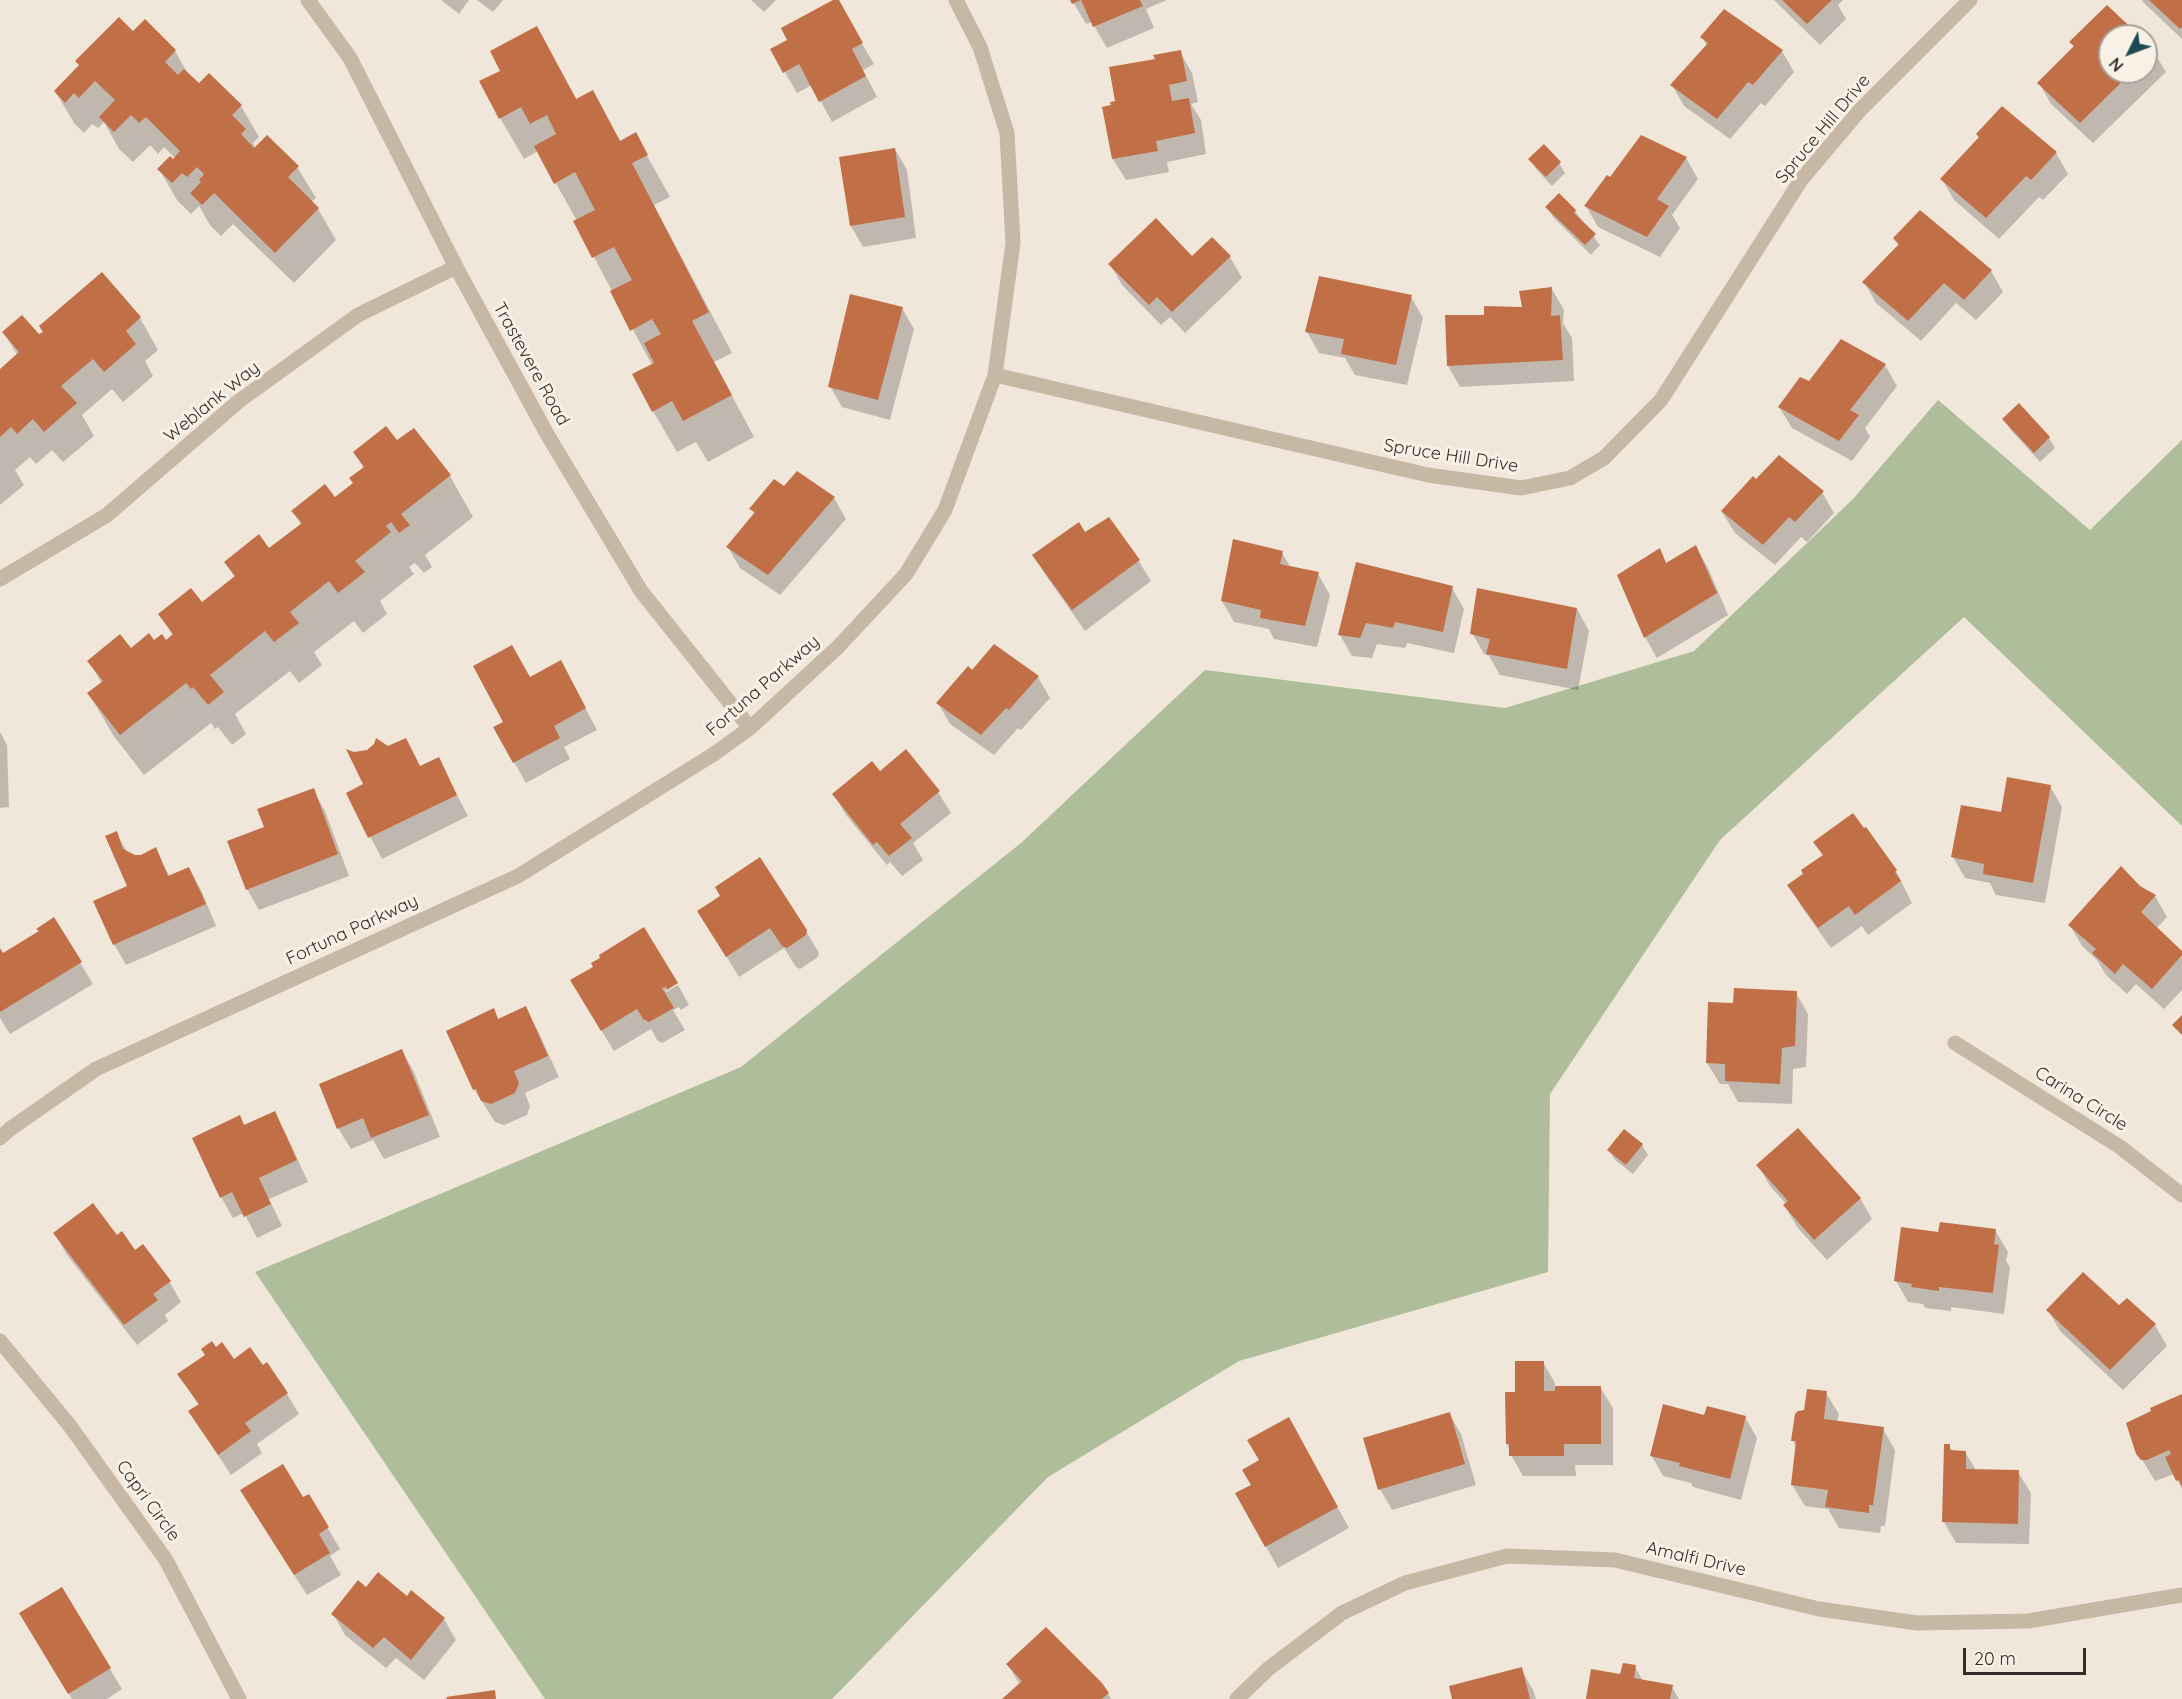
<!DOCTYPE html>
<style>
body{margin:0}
#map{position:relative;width:2182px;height:1699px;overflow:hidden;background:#f0e7da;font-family:Quicksand,sans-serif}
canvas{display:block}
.north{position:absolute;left:2098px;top:24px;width:60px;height:60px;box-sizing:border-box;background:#f8f1e6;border:2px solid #aaa29a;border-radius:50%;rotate:228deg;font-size:16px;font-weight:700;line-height:24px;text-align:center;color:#342c27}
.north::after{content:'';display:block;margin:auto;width:21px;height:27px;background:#1e4b53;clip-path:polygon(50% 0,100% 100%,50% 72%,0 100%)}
.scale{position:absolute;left:1963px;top:1648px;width:123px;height:27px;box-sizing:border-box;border:3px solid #342c27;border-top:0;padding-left:8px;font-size:18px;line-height:21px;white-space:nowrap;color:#342c27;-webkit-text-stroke:4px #f8f1e6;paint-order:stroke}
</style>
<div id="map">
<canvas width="2182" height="1699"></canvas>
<div class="north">N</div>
<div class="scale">20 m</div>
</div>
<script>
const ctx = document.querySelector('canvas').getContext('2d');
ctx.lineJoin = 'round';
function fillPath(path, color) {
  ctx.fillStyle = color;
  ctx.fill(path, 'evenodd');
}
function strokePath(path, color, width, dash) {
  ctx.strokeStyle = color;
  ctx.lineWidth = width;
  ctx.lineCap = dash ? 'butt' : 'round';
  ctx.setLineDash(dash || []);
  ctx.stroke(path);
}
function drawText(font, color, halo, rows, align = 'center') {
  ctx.font = font + ' Quicksand,sans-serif';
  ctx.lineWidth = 6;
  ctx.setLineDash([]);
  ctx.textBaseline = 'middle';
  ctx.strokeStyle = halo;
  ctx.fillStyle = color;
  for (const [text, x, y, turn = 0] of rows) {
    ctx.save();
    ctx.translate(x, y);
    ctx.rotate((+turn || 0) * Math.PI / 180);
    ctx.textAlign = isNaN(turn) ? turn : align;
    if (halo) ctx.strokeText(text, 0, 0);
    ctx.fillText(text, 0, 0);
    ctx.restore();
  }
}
fillPath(new Path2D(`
 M1938,400l152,130 92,-90v386l-218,-209 -244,223 -170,254 -2,178 -309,89 -191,116 -216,222h-287l-290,-427 486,-205 280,-224 184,-173 300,38 189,-57 159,-152z`), '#afbe9a');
fillPath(new Path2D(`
 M441,0h28l-10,14z
 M477,0h26l-10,12z
 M751,0h25l-12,12z
 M836,0l38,64 -11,6 14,27 -45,25 -20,-37 -15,8 -25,-43 17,-10z
 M1072,0h95l-21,9 8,19 -47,20 -15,-26 -6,2z
 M1774,0h69l-5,5 8,14 -26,26z
 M2142,0h40v39l-39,-37z
 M2107,7l30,29h-27v36h36v-28l7,7 13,21 -73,71 -42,-39 -12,-21 35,-35 -3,-6z
 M537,28l40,72 15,-8 29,50 14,-8 35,63 -16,8 78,148 -18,9 40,75 -46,25 -12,-20 -19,10 -24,-41 -1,-46 -77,-143 2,-1 -39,-70 -14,8 -24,-41 2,-47z
 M133,33l42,18 13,23 11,11 42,21 18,31 -6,6 2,5 42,19 19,31 -5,4 7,7 18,31 -42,43 -61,-59 -12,12 -11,-11 -11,-19 -8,8 -14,-14 -18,-31 17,-10 -12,-12 -6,7 -8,-9 -17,17 -14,-13 -15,-27 -6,6 -6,-4 -8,9 -10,-10 -19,-32z
 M1702,37l80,14 12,21 -29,34 -4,-3 -31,36 -46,-33 -12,-21 35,-39z
 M1180,52l12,21 6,29 -7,2 10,16 5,34 -39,8 2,10 -43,8 -13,-21v-53z
 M1977,134l79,19 12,21 -25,26 -4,-3 -40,42 -45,-39 -12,-21 38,-40z
 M1641,137l45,21 12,21 -26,36 8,13 -20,29 -62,-30 -12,-21 25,-28z
 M895,149l12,21 9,68 -53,9 -12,-21z
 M1530,159l29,4 6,10 -13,13 -16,-17z
 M1547,207l28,4 25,34 -9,10 -38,-38z
 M1920,212l71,59 12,21 -27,28 -20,-17 -35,38 -45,-38 -12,-21 35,-36 -5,-7z
 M1212,239l18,18 12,21 -57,55 -15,-16 -9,8 -39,-40 -12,-21 82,-6z
 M1552,289l12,21 -1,13 9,15 2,43 -114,6 -12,-21 37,-50 38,-8z
 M1411,297l12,21 -16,67 -52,-10 -10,-17 -26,-5 -12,-21z
 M902,308l12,21 -24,91 -48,-13 -12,-21z
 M140,318l18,32 -13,11 8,15 -30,26 -11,-13 -30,26 12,21 -31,26 -11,-12 -16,14 -6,-7 -15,13 9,15 -24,20v-134l18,-15 -14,-23 35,3z
 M1885,365l12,21 -32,42 5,9 -18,24 -60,-33 -13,-21z
 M2019,405l30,33 6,10 -15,14 -30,-33 -6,-10z
 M413,430l37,46 23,41 -48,38 7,12 -8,6 -9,-10 -6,4 5,7 -34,27 7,13 -24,19 -9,-12 -40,31 8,13 -23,18 -9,-12 -55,43 11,20 -14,11 -14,-18 -3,2 -4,-6 -67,52 -31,-40 -24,-41 13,-10 -13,-23 65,-19h12l7,-6 -13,-21 42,-11 33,-26 -9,-16 43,-12 32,-25 -8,-14 42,-12 19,-15 10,-15 -9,-17 42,-10z
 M1757,481l65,11 12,21 -27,29 -6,-5 -26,28 -40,-32 -13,-21z
 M784,488l50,10 12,21 -66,76 -40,-27 -12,-21 27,-32 -4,-6z
 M1085,534l53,26 13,21 -66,50 -38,-54 -13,-21z
 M1696,547l12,21 20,47 -71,43 -12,-21 -26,-62 40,-25 8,14z
 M1282,553l9,15 27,6 12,21 -13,52 -43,-8 -5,-10 -35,-7 -12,-21z
 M1357,564l95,24 12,21 -10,44 -47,-10 -2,5 -28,-4 -5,14 -20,-2 -12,-21z
 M1577,609l12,22 -11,59 -78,-15 -11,-19 -5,-2 -12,-21z
 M972,672l66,5 12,21 -29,32 -3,-2 -24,27 -44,-31 -12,-21z
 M529,679l43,4 25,47 -33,17 6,12 -44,24 -12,-21 -9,-40z
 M0,732l7,13 2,62 -9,1z
 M388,748l33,20 17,-9 30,57 -86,43 -34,-65 17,-9 -7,-31z
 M880,773l58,19 13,21 -38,30 10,17 -21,16 -12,-14 -3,3 -41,-50 -12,-21z
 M2050,786l12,21 -17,96 -49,-8 -6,-12 -25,-5 -12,-21z
 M313,790l12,21 24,65 -90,34 -12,-21 19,-61z
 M1866,829l30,42 16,32 -44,32 -6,-9 -31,22 -30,-42 -12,-21 34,-29 -8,-13z
 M116,833l12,20 14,4 13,-8 15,28 19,-8 12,21 15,36 -90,39 -12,-21 15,-57z
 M2139,887l16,9 12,21 -11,12 26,24v37l-18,19 -28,-25 -9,10 -21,-19 -9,-15 -15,-14 -12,-21z
 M699,912l107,19 13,22 -1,4 -18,12 -4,-2 -12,-19 -45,29z
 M54,920l39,64 -83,50 -10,-16v-66l2,3 38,-23z
 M676,983l-10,6v3l12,-7 11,20 -8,5 -2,-3 -6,3 12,20 -23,13 -5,-3 -6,-11 -37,22 -30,-49z
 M1796,993l12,21 -2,53 -13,2 -1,35 -54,-2 -10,-18h-8l-13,-21 27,-59z
 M525,1008l12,21 22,48 -34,16 5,13 -3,9 -23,10 -9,-3 -21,-33 19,-79 6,10z
 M402,1051l12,21 26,65 -56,22 -11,-19 -22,9 -13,-21z
 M274,1113l12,21 22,48 -39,17 13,27 -25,12 -13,-25 -11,5 -12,-21 24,-71z
 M1642,1145l6,10 -15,19 -18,-14 -6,-10z
 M1758,1165l102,33 12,21 -45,41 -30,-33 -12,-21 1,-2 -16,-18z
 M1995,1230l13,22 -2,9 4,6 -6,47 -53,-7v4l-26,-3 -2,-4 -15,-2 -12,-21 44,-48z
 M55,1234l61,3 53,44 12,21 -16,13 3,6 -31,24 -70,-90z
 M2119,1307l36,18 12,21 -44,44 -63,-59 -12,-21z
 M215,1349l18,12 29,6 25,27 12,20 -42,30 5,9 -31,22 -41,-63 9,-6 -20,-32z
 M1543,1362l12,21v5l45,-1 13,21v57h-38l1,11h-53l-12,-21 -4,-11 10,-51z
 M1826,1393l13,21 -2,8 46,7 12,21 -10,76h-4l-1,7 -41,-5 -11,-19 -23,-3 -13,-21 5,-37 -4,-7 12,-29z
 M2182,1396v93l-8,-15 -19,7 -17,-28 15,-41z
 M1449,1413l12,21 15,51 -84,25 -12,-21z
 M1706,1417h39l12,21 -16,62 -48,-13 -2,-4 -28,-7 -12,-21z
 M1300,1440l49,88 -71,40 -41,-74 15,-9z
 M1949,1446l4,6h12l11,18 42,2 13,21 -2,51 -73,-1 -12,-21z
 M309,1496l31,53 -10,7 11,19 -34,20 -53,-83 49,-13z
 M62,1589l60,100 -15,10h-35l-51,-86z
 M366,1589l41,9 4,-5 33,26 12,21 -32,40 -28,-22 -10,10 -41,-33 -12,-21z
 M1008,1665l100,29 3,5h-106l15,-14z
 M1635,1667l8,14 29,6 7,12h-92z
 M1521,1669l12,21 3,9h-82z`), '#0003');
fillPath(new Path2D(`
 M833,0h6l24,43 -11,6 14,27 -47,26 -20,-38 -16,9 -13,-24 17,-9 -6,-12z
 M1070,0h70l3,6 -50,21 -12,-27 -9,4z
 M1782,0h50l-25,24z
 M2149,0h33v27l-2,2z
 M2107,5l33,31h-30v36h22l-52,51 -43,-40 37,-37 -5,-4z
 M1724,9l59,41 -30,35 -5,-3 -31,37 -47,-34 38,-42 -8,-6z
 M119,17l14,14 12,-12 31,31 -11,12 13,13 6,-6 15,14 10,-10 33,32 -10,10 14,14 -5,5 13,14 13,-13 32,31 -11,11 31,31 -44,45 -61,-60 -12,12 -12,-12 11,-11 -2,-2 5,-6 -7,-7 -10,10 -5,-4 -10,10 -15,-14 13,-13 3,3 7,-8 -34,-34 -7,6 -8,-8 -17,17 -15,-15 16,-17 -20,-19 -16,17 -5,-5 -9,10 -11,-12 25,-26 -4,-4z
 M537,26l39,73 17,-9 27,51 16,-9 12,23 -16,8 77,149 -17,9 40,74 -49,26 -11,-20 -20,11 -20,-38 22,-11 -10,-20 17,-9 -9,-15 -22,12 -20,-40 22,-11 -18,-33 -22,11 -19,-37 22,-11 -20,-38 -21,12 -20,-38 22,-12 -9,-19 -17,9 -9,-17 -22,12 -20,-38 21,-10 -10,-20z
 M1181,50l6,31 -18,4 3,16 17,-3 6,35 -39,8 2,10 -46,8 -10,-52 9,-2 -1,-3 5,-1 -6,-34 46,-8 -2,-4z
 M2002,106l55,46 -26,28 -5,-4 -40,42 -46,-39 39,-42 -3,-3z
 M1641,135l46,22 -30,42 12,7 -22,31 -63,-31 23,-31 3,2z
 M1544,144l17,18 -15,15 -18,-18z
 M895,148l10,69 -55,9 -11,-69z
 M1559,193l17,17 -2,3 22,21 -11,11 -40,-38z
 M1920,210l72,60 -28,30 -20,-17 -36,38 -46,-39 37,-38 -6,-6z
 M1156,218l36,38 20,-19 19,19 -59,56 -15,-15 -8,8 -41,-41z
 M102,272l39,45 -15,14 10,13 -32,28 -11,-13 -32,27 16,17 -33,29 -11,-13 -16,15 -6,-7 -11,10v-68l19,-17 -17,-20 20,-17 17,19 4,-2 -4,-6z
 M1319,276l93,19 -16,70 -55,-11 3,-15 -39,-7z
 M1552,287l-1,29 9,-1 3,45 -116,6 -2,-51h39v-9l38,1 -3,-16z
 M850,294l53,13 -25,93 -50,-13z
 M1841,339l45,25 -36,46 9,5 -20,26 -61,-34 22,-30 9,4z
 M2019,403l31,34 -16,16 -32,-34z
 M386,426l11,14 17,-12 37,47 -50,39 9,11 -11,8 -8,-11 -5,4 5,6 -36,29 10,11 -27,21 -9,-12 -39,31 9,11 -25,19 -9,-11 -55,44 14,17 -16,13 -15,-18 -2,2 -5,-6 -66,52 -33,-42 16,-12 -16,-20 33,-27 11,14 18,-15 5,7 8,-6 4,6 7,-6 -15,-20 33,-26 11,14 33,-26 -11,-14 35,-28 10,14 33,-25 -11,-12 34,-27 10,13 18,-14 -4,-5 15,-11 -11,-15z
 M1779,455l45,36 -29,31 -6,-5 -26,28 -42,-34 32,-35 3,3z
 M797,471l38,26 -67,78 -42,-28 29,-35 -6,-3 25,-30 10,7z
 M1109,517l31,43 -68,50 -40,-55 47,-33 6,10z
 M1233,539l50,12 -3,13 39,8 -14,54 -45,-8 1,-8 -40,-9z
 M1696,545l21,48 -73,45 -27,-63 43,-27 6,15z
 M1356,562l97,24 -10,46 -48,-10 -2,6 -27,-5 -6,15 -22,-3z
 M1477,588l100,20 -10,61 -81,-15 4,-15 -20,-5z
 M994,644l45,32 -30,34 -3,-2 -25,27 -45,-32 32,-37 4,4z
 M512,645l18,32 31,-17 25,48 -32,18 6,12 -47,25 -20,-36 10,-5 -30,-56z
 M376,738l12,8 18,-8 14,28 19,-9 18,38 -89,43 -22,-45 17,-9 -17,-35 8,3 13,-2 7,-6z
 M906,749l34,42 -40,33 12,14 -23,18 -12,-14 -4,3 -41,-51 40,-33 8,10z
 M2007,777l44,8 -18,98 -50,-9 1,-10 -33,-7 10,-52 40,7z
 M314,788l24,66 -92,36 -19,-49 37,-14 -7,-18z
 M1853,813l11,15 2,-1 31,43 -2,2 6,9 -46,34 -6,-9 -31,22 -31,-43 16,-11 -2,-4 22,-15 -10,-13z
 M117,831l6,18 12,6h6l15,-8 12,29 21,-9 17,37 -93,41 -20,-44 34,-15 -22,-50z
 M760,857l47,73 -1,5 -19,13 -5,-2 -12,-18 -44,29 -29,-46 23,-15 -5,-9z
 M2121,866l19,20 16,9 -15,17 41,39v4l-30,34 -29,-25 -8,10 -23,-21 4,-4 -28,-24z
 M54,917l28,45 -82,50v-64l3,5 36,-22 -3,-2z
 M644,927l34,56 -11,7 -1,-3 -4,1 12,20 -25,14 -6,-3 -6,-10 -36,22 -31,-51 23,-13 -2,-4 9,-5 -1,-3z
 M1734,988l63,3 -2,55 -13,2 -2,36 -55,-3v-17l-19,-1 2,-61 25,1z
 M526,1006l22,50 -34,15 5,12 -4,10 -24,11 -10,-3 -5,-12 -3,1 -27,-59 48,-23 4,11z
 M2182,1015v20l-10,-10z
 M402,1049l27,66 -58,23 -8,-20 -26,11 -18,-45z
 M275,1111l22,49 -38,18 12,26 -27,13 -12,-25 -12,6 -28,-60 48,-23 4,10z
 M1798,1128l63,70 -47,42 -31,-35 5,-4 -32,-36z
 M1624,1129l19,15 -17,21 -19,-15z
 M93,1203l24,32 5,-4 13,19 8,-6 28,37 -18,13 5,6 -34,25 -71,-92z
 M1940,1222l56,7 -2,15 5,1 -6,48 -54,-6v4l-28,-4 1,-3 -18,-3 7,-54 37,5z
 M2083,1272l36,33 8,-7 29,26 -46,46 -64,-60z
 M212,1341l4,6 6,-5 12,17 16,-12 13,18 4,-3 21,31 -43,30 6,8 -33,24 -30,-44 11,-7 -22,-30 28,-19 -4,-6z
 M1515,1361h29v30h11v-5h46v58h-37v12h-55v-12h-3l-1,-52h10z
 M1807,1389l20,2 -3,28 60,8 -11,78h-4v8l-44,-6 3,-17 -37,-5 5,-44h-5l4,-27 3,-3 6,-1z
 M2182,1394v93l-3,-7 -3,1 -11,-24 6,-3 -2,-4 -22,10h-6l-5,-6 -10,-31 25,-12 -1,-3z
 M1663,1404l41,11 3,-9 39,10 -16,63 -51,-13 1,-3 -30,-7z
 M1450,1412l15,52 -87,26 -15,-52z
 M1289,1417l49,90 -73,40 -30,-54 16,-8 -9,-15 17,-10 -12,-20z
 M1944,1444h6v6l16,1v18l53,1 -1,54 -76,-2z
 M283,1464l20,33 6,-3 20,33 -10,7 11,19 -36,22 -54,-85z
 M378,1572l29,24 4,-6 34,28 -34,42 -27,-23 -11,11 -42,-34 27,-34 8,7z
 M62,1587l49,81 -43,26 -49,-81z
 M1046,1627l56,56 7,10 -7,6h-100l20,-18 -16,-17z
 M1623,1663l13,2 -2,13 39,7 -3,14h-84l5,-30 29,5z
 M1522,1667l8,32h-78l-3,-13z
 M495,1690l1,9h-49l-1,-2z`), '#c16f47');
strokePath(new Path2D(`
 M308,0l42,58 106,209 91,167 94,157 109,137
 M995,375l433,100 93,13 49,-10 34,-20 57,-58 140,-220 59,-70 110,-110
 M0,579l107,-64 132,-114 119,-86 98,-48
 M1955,1043l165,104 62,48
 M0,1138l10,-9 86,-60 422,-193 196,-122 36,-26 88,-81 68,-73 39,-64 50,-135 18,-132 -6,-110 -27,-86 -24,-47
 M0,1341l70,85 96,134 73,139
 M1237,1699l31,-30 74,-56 63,-30 102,-27 108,4 204,49 98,14 111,-2 154,-26`), '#c7b8a6', 15);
drawText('18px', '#342c27', '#f8f1e6', [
 ["Spruce Hill Drive",1823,129,-50],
 ["Trastevere Road",531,364,61],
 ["Weblank Way",212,402,-39],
 ["Spruce Hill Drive",1451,456,9],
 ["Fortuna Parkway",763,686,-41],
 ["Fortuna Parkway",352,930,-25],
 ["Carina Circle",2081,1099,32],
 ["Capri Circle",148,1501,54],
 ["Amalfi Drive",1696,1559,13]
]);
</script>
